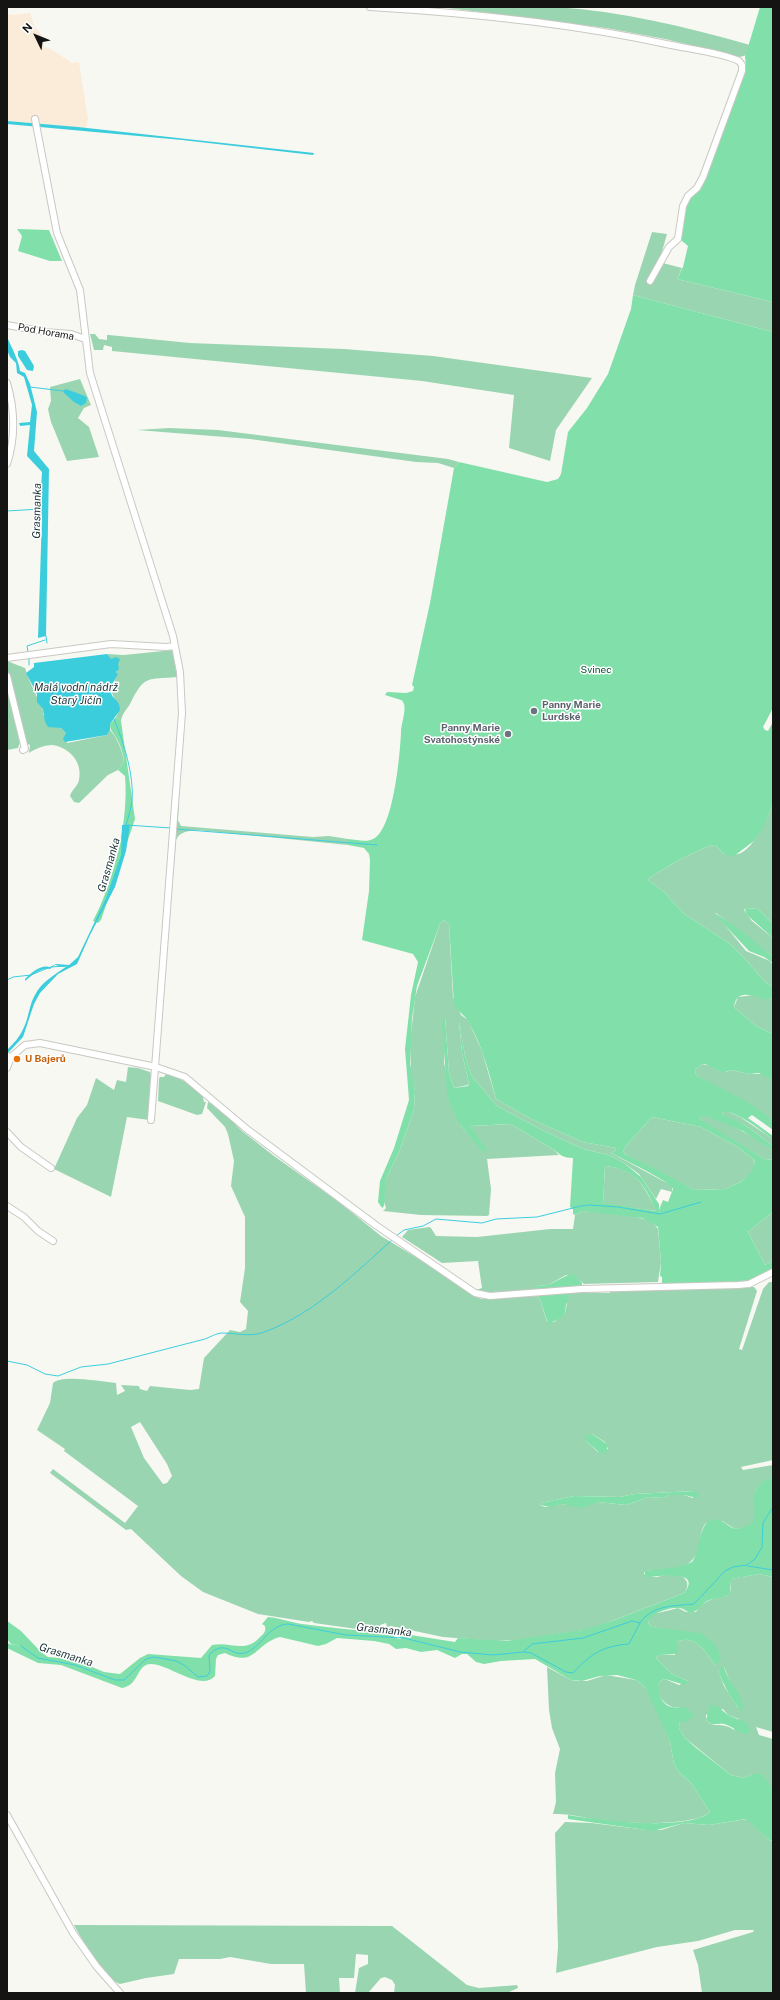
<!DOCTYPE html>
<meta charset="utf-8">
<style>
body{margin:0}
#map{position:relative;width:780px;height:2000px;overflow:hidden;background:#f8f8f3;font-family:"Public Sans",sans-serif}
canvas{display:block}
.frame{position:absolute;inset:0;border:8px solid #141412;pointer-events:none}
.north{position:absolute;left:16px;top:16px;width:40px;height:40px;-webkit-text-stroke:3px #fff;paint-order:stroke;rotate:313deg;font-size:11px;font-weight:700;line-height:16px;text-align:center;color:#141412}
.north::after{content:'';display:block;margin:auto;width:14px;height:18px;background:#141412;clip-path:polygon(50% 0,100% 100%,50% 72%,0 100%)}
</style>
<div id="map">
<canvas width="780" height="2000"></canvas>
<div class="frame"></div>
<div class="north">N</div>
</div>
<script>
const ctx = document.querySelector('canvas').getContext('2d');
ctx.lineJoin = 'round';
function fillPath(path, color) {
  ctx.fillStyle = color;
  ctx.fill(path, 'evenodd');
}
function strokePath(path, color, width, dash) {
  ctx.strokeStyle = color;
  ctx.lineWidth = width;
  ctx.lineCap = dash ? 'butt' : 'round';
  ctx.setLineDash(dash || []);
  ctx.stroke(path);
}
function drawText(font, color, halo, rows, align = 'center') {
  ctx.font = font + ' "Public Sans",sans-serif';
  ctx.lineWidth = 3;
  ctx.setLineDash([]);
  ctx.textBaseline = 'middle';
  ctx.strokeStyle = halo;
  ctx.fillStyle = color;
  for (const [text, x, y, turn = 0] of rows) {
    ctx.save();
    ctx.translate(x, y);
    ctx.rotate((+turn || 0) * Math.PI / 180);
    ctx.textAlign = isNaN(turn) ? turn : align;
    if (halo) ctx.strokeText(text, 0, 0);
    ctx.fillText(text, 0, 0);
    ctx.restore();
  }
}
fillPath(new Path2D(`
 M30,13l4,12 9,12 1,10 7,2 21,14 7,-1 9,57 -2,9 -79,-7v-107l7,1z`), '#fbebd9');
fillPath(new Path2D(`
 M440,7c38,0 77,-2 115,0 66,4 131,20 195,38l-3,10 -7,2 -75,-18 -59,-11z
 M652,232l15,2 -8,28 23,6 -5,11 96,23v30l-140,-37 2,-10z
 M90,334h5l4,5 8,1v-5h2l81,8 154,6 89,7 159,22 -36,52 -6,31 -41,-13 5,-53 -92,-14 -310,-30v-4l-8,-2 -1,5h-9z
 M80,379l11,26 -7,3 -6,10 11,9 10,30 -32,4 -16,-39 -3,-13 3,-8 -1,-14z
 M169,428l49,2 230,29 11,3 -5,6 -16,-5 -22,-1 -166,-23 -113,-9z
 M173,650l4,27c-30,3 -32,-3 -47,27 -3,5 -8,10 -9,17l-5,-4c8,-14 -5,-16 -5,-31l3,-3 3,-13 -10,-16 17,1z
 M7,661l18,7c5,16 13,30 19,44l-1,2 10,12 8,2 5,5 1,10 40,-8 3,-5c8,9 12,20 14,32l-6,8 -10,5 -29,28 -5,-1 -4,-6c2,-7 8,-10 9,-16 4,-18 -10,-33 -27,-35 -8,0 -17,4 -23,8l1,-8 -4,-2 -19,-72z
 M7,689l13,53 -2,6 -11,2z
 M180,778l-2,42 3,6 132,11 16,-1 19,3v6l-150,-15c-9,1 -18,1 -22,10l-4,51 -2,1z
 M773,804v120l-15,-15 -12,-1 -2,2 8,11 21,17v19l-57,-44h-1l31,38 24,10 3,4v22l-9,-6 -16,-19 -19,-19 -45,-29 -20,-22 -16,-12c7,-8 59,-36 67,-35l10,10c4,0 9,0 13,-1 16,-4 29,-36 35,-50z
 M444,920l5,4 4,73 8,18 7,5 14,31 14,48 37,21 50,22 33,6 -1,3 -4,2 56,30 5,3v6l-11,-3 -5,10 -17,-25 -15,-11 -15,-8 -26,-6 -41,-19 -45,-24 -26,-31 -6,-19 -6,-35 3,32 7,30 -1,2 -14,3 -5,-15 -4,-56 -1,46 17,63 7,8h6l-4,-8 41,-2 43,26 5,5 -72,4 4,30 -2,26 -2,1 -66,-1 -38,-4 3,-3 -3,-9 3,-20 13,-27 15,-42 1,-19 -4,-19 -1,-29 5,-46 25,-73z
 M753,995l9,3 11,1v35l-17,-8 -22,-19 4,-10z
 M702,1064l9,2 8,5 7,1 4,-2 20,4h13l10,7v39l-77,-45 -1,-5z
 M128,1067l10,1 12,4 2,5 -3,43 -22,-3 -16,80 -57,-28 23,-51 10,-13 9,-27 18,12 3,-10 9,2z
 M166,1074c12,4 37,12 38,28h2l-4,12 -5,1 -39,-14 1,-22 1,-2h4z
 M208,1102l11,6 23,23 32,25 65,46 42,34 43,26 52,35 6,2 55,-3 3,3 7,23h7l11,-8 3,-18 3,-4 39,1v-3l144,-3 3,4 -18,58 3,1 21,-61 6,-7h4v178l-32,7 2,3 30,-5v13l-10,4 -8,9 1,27c-5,9 -12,10 -21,11l-13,-8 -16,2c-6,7 -5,16 -7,24 -7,26 -32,22 -55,24v3c4,1 9,3 13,3 5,-1 11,-3 16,-3 12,1 19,9 11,19l-93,36 -74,11 -22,1 -52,-4 -52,-11 -4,1 -1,-4 -6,2 2,5 -25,-1 -43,-6 -2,-2 -3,1 -51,-8 -55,-22 -22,-16 -50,-47 -5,1 -76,-57 3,-4 72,54 13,-17 -74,-55 1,-2 -28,-19 13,-27 3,-20c9,-9 50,-1 63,0l1,12 8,-4 -4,-6 18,1 1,3 7,2 3,-5 40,4 9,-1 5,-31 26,-28 10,2 6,-3 2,-18 -8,-9 5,-34v-51l-14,-31 3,-25 -6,-27 -3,-7 -18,-19zM140,1422l27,42 5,12 -5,7 -4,1 -19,-26 -13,-31zM592,1434l13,8 3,7 -10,3 -12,-11zM694,1491l-1,7 -9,-3h-15l-6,3 -14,-1 -23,8 -28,-3 -30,3 -6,-1 -17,3 -5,-2 1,-2 33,-7 45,1 16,-3z
 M726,1111l14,6 33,22v7l-28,-21 -20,-8 -3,-3 1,-2z
 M703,1115c19,3 54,23 70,36v8l-7,1 -62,-37 -4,-4z
 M652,1117l49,10 37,20 15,12 2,4 -2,8 -12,11 -16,7 -31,1 -69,-36 -2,-3 3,-5z
 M605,1166c33,3 37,18 52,45l-54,-7z
 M582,1211c17,1 68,2 76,18l3,33 -3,20 -74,2 -11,-9h-7l-18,10 -12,1 1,4 -50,3 -11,-3 6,-2 -4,-27 -36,2 -40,-26 6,-7 21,-3 2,1 5,8 41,1 73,-8h23l2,-14z
 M773,1212v49l-8,4 -17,-33z
 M759,1574l14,3v155l-17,-5 3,8 14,4v51l-21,-16 -8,4 -13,-3 -46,-37 -6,-10 1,-21c-12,2 -20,-7 -23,-18l3,-8 5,-2 14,6 9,-4 -16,-7 -16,-16 3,-3h16l2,-13c17,-9 30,11 38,23l6,-8 -40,-25 -29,-5 -4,-4 2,-6 4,-3 24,-6 8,4h10c3,-4 7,-9 12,-11 15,-8 26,2 22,-22zM724,1667l8,19 6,22 -14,-22 -6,-16zM723,1709l5,6 11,4 -5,11c-12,-9 -21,-1 -28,-10v-5z
 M547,1667l24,13 6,1h10l19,-6 30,5 9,7 8,14 17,41 4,22 5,8 12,11 19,29c-17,15 -82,11 -105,9 -17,-2 -35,-8 -52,-7l3,-12 -1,-29 5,-24 -8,-21 -3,-18z
 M747,1819l22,21 4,1v152h-71l-4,-28 -5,-15 60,-18 1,-2h-19l-37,11 -41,6 -101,26 2,-26 -3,-114 10,-11 27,1 55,7h14l23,-7 25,2z
 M74,1925l318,1 75,59 12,3 38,-3 1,3 -11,5h-113l1,-8 -3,-5 -7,-3 -4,1 -13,15h-13l4,-25 9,-4v-9l-12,-1 -2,24h-15l1,15h-34l-2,-29h-33l-41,-7 -10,2h-41l-5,15 -28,4 -26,6c-14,-4 -39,-45 -46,-59z`), '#9ad5b1');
fillPath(new Path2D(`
 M760,7h13v295l-96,-23 6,-12 5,-21 -6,-5 -4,-10 6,-34 18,-10 44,-122 -1,-8z
 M17,229l32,1 13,31h-12l-32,-10 4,-15z
 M633,295l140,37v376l-10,19 2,3 3,1 5,-9v82l-10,24 -9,13 -20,15 -9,-1 -10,-10c-8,-1 -60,27 -67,35l16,12 20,22 45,29 19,19 16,19 9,6v12c-3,-1 -7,1 -9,0 -12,-4 -28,-10 -30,8l22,19 17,8v47l-14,-8 -9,1 -20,-4 -7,3 -18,-9h-3l-7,6 1,5 53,28 24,17v10l-21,-15 -4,3 25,18v3c-12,-8 -35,-28 -50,-27l-1,2 23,11 28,21v5l-30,-20 -38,-15h-2l-3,3 66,41 7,-1v53l-25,20 17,33 8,-4v9l-24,12 -87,3v-8l-2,-1 1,-14 -3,-35 -16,-9 -60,-7 -7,4 -2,-1v-5l-3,-2 3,-49c-10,0 -12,-3 -19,-8l-43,-26 -41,2 17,24 -4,2 -22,-26 -10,-19 -4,-14 -5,-70 3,-6 4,56 5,15 14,-2 1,-3 -7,-30 -3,-33 6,36 6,19 26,31 45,24 41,19 26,6 15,8 17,14 18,27v6l4,-10 5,2 5,-13c-3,-8 -51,-30 -62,-36l4,-2 1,-3 -33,-6 -50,-22 -37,-21c-7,-27 -14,-54 -28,-78 -3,-6 -10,-9 -14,-16l-5,-81 -5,-4 -4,4 -23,62 -5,32 -2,45 5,28 -1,19 -15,42 -13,27 -2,27 -2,2 -4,-6 2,-21 14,-33 15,-48 -4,-51 6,-54 7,-33 -5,-8 -51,-14 7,-49 1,-31 -1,-6 -5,-6 -16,-3v-6c10,1 19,4 27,-1 19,-13 25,-84 26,-106 0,-9 8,-27 0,-32l-16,-5 2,-3 19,1 7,-2 1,-4 -2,-2 18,-82 24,-135 5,-6 88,20 11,-3 3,-5 7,-42 19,-24 21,-34 23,-65zM652,1117l49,10 37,20 15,12 2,3 -3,9 -11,11 -16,7 -31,1 -40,-22 -29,-14 -2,-3 3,-5zM605,1166c30,3 40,18 51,45l-53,-8z
 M116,717l5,4 14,98 -34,101 -3,3 -5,-2c21,-40 36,-100 32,-145l-7,-6 6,-8c-1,-9 -4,-19 -9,-26 -3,-5 -5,-6 -5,-12z
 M746,908l12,1 15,15v14l-26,-23 -2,-5z
 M715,913l28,19 30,25v6l-9,-6 -15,-6 -30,-32z
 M570,1274l6,2 6,7v3l-14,10 1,4 -3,4 -1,10 -6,5 -11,5 -8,-25 -3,-3 -1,-10 12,-1z
 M592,1434l15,10v7l-6,3 -15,-13 -1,-5z
 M773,1478v99l-14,-3 -28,5 -1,15c-7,5 -15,3 -23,7 -5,3 -8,10 -14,11 -6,2 -8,-4 -14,-4 -10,-1 -28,5 -31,15l4,4 49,6 14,11 6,13 -2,5 -4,3c-8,-12 -21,-32 -38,-23l1,12 -19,1 -3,3 16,16 16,7 -3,4 -20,-6 -5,2c-4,9 1,24 12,26 4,1 9,0 13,0l9,8 -7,6 -8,2v5l6,10 10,9 36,28 13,3 8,-4h10l11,16v51l-4,-1 -23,-21 -37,6 -25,-2 -31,8 -85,-12v-4c30,5 119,17 142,-3l-19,-29 -12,-11 -5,-8 -4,-22 -25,-55 -9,-7 -19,-5 -17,1 -18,5 -11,-1 -36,-21 -34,2 -17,3 -8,-2 -9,-8h-5l-7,4 -18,-8 -16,2 -15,-4 -10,1 -7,-5 -15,-3 -37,-3 -11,6 -8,2 -38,-9c-26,7 -24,31 -55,16l-7,2 -2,4 -1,17c-14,16 -46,-12 -64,-12 -15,0 -11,21 -29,24l-61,-23 -23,-2 -31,-15v-6l2,2 13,2 -11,-2 -4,-5v-18l14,10 20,21 7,5 25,2 31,13 16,2 20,-16 8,-4 53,4 11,-13c19,-4 33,9 48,-8 4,-3 6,-6 5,-11l-3,-2 6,-7c12,1 22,5 34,7 30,4 60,7 90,9l3,5 6,1 -3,-6 57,9 3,-4 48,3 76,-11 30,-9 72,-28c20,-25 -29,-16 -38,-16l-2,-6 34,-4 14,-5c9,-11 6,-48 27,-42 6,2 10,7 16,9 31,-5 15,-17 20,-38l8,-10z
 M694,1491l4,2 1,3 -2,2 -13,-3h-15l-6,3 -14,-1 -23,8 -28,-3 -17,6 -19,-4 -11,3 -11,-2 1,-2 33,-7 45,1 16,-3z
 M722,1667h2c5,18 19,24 19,44 -8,-3 -22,-31 -25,-41z
 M710,1705l7,1 11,9 19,8 3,8 -3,3c-10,-1 -12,-6 -20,-9 -8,-4 -15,3 -21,-5z`), '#81e0a9');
fillPath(new Path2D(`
 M7,121l71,6 236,26 -1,2 -131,-15 -175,-16z
 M7,337c4,9 12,24 13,34l5,2 5,11 7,28 -3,39 15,18 -3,167 -8,2 4,-121 -2,-9 2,-36 -15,-16 3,-31 -10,1 -1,-3 11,-1 2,-17 -8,-28 -7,-4 -1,-10 -6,-6 -3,-7z
 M22,350l3,1 9,15 -1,5 -6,-1 -9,-14v-5z
 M66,389l19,7 2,2 -1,5 -5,3 -7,-4 -10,-9 -1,-2z
 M107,654l4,5 5,-2 4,2 -2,5 1,5 -3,3 2,2c-17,27 2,20 2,36l-10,14v6l-3,5 -42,7 -2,-3 3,-6 -5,-5 -13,-1 -3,-5 -2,-13 -6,-7v-8l-11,-21 8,-6v-4z
 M122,825h8l-4,26 -11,36 -25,48 -13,29 -19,10 -18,19 -6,11 -11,33 -16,17v4v-8c7,-7 13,-13 17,-23 5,-10 5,-22 11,-32 7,-14 20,-20 32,-29l-4,1 -8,-2 -5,4c-9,-2 -18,6 -25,12v-2c6,-6 16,-15 25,-12l6,-3 13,1 9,-8 28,-59 15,-43z`), '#3ccddd');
strokePath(new Path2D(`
 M30,387l33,4
 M7,511l33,-2
 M46,636l1,7
 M28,652l-1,-6 18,-6
 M29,659v6
 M114,719c10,25 20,55 18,82 -1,8 -4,17 -6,24
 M126,825l45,3
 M176,829l201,16
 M51,967l15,-1
 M7,980l6,-3 18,-2 17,-7
 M396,1236l8,-6 19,-4 13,-7 46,4 14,-4 41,-2 44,-11 8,-1 29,2 42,7 41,-12
 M7,1361l20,4 18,9 13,2 23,-9 27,-3 97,-25c5,-2 12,-6 17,-6 16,0 29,5 45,-2 49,-19 87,-57 125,-91
 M748,1566l25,4
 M21,1646l17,12 37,7 40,15h9l22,-21 8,-2 22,4 8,4 14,12 9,-1 3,-5 -1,-16c16,-17 22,2 36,-2 16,-5 23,-28 43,-29l58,11 58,3 56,14 33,3 30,-3 9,-8 51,-6 49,-17 8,2c12,-18 34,-17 54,-19l31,-33 8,-4 14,-2 8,-6 7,-12 1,-24 10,-16
 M524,1652l7,1 35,19 7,1c17,-19 30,-27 56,-29l11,-21`), '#3ccddd', 1);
const minor = new Path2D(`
 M370,7c101,6 202,16 301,38 19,4 51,8 68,16l3,4v6l-39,106 -6,11 -9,8 -5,10 -5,33 -9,8 -19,34
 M35,119l22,114 23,57 10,83 83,263 7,36 2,41 -31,407
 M7,325l38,7 26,2 14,5
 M7,383c8,27 9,53 0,81
 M7,658l104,-14 55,3 8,-1
 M7,676l18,73 -2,1
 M7,1056l4,1 14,-12 15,-2 116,24 29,10 63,53 129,96 98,67 15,3 92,-7 156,-4 11,-1 24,-12
 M7,1068l4,-11
 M7,1132l14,15 30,21
 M7,1206l17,11 14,14 15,10
 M7,1815l66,118 24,34 23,26`);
strokePath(minor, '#c9c8c3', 8);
strokePath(minor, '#fff', 6);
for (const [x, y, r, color] of [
 [534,711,4,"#6b7280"],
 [508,734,4,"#6b7280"],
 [17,1059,4,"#e8710a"]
]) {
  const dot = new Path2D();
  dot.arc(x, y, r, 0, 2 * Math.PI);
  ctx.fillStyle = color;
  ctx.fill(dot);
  strokePath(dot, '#fff', 1.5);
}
drawText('10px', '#141412', '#fff', [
 ["Pod Horama",46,332,10]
]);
drawText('10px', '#045230', '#fff', [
 ["Svinec",596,670]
]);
drawText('bold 10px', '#5b616d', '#fff', [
 ["Panny Marie",542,705],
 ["Lurdské",542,717],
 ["Panny Marie",500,728,"right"],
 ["Svatohostýnské",500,740,"right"]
], 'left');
drawText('bold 10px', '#c56008', '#fff', [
 ["U Bajerů",25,1059]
], 'left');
drawText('italic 11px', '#1c3437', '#fff', [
 ["Grasmanka",37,511,-89],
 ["Malá vodní nádrž",76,688],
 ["Starý Jičín",76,701],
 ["Grasmanka",109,865,-74],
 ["Grasmanka",384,1630,6],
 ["Grasmanka",66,1655,17]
]);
</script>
